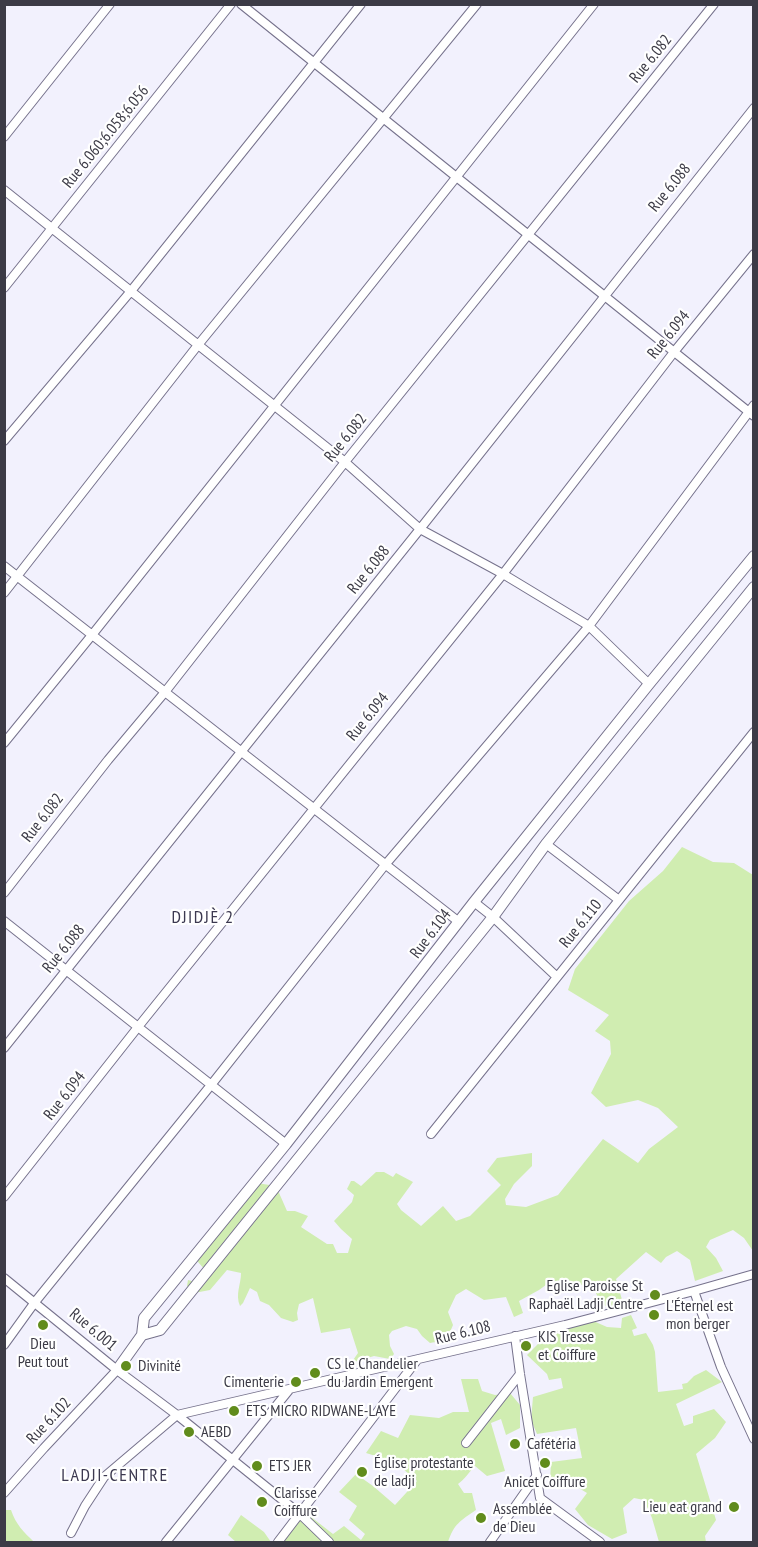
<!DOCTYPE html>
<meta charset="utf-8">
<style>
body{margin:0}
#map{position:relative;width:758px;height:1547px;overflow:hidden;background:#f2f1fd;font-family:"PT Sans Narrow",sans-serif}
canvas{display:block}
.frame{position:absolute;inset:0;border:6px solid #3c3b46;pointer-events:none}
</style>
<div id="map">
<canvas width="758" height="1547"></canvas>
<div class="frame"></div>
</div>
<script>
const ctx = document.querySelector('canvas').getContext('2d');
ctx.lineJoin = 'round';
function fillPath(path, color) {
  ctx.fillStyle = color;
  ctx.fill(path, 'evenodd');
}
function strokePath(path, color, width, dash) {
  ctx.strokeStyle = color;
  ctx.lineWidth = width;
  ctx.lineCap = dash ? 'butt' : 'round';
  ctx.setLineDash(dash || []);
  ctx.stroke(path);
}
function drawText(font, color, halo, rows, align = 'center') {
  ctx.font = font + ' "PT Sans Narrow",sans-serif';
  ctx.lineWidth = 4.5;
  ctx.setLineDash([]);
  ctx.textBaseline = 'middle';
  ctx.strokeStyle = halo;
  ctx.fillStyle = color;
  for (const [text, x, y, turn = 0] of rows) {
    ctx.save();
    ctx.translate(x, y);
    ctx.rotate((+turn || 0) * Math.PI / 180);
    ctx.textAlign = isNaN(turn) ? turn : align;
    if (halo) ctx.strokeText(text, 0, 0);
    ctx.fillText(text, 0, 0);
    ctx.restore();
  }
}
fillPath(new Path2D(`
 M682,847l31,15 21,1 19,12v376l-9,-13 -11,-8 -23,10 -4,7 10,11 7,13 -28,10 -5,-21 -13,-9 -11,6 -5,6 -15,-11 -30,27 7,24 -13,4 -7,-2 -15,-25 -12,9 -8,-10 -18,3 -11,8 -20,11 4,12 -9,4 -8,-20 -22,3 -18,-11 -10,6 -8,17 5,13c-5,12 -9,16 -23,18l-8,-7 -5,-7 -11,-3 -14,5 -3,4 1,11 4,8 -4,5 -16,-3 -23,7 7,-10 -8,-25 -29,5 -8,-35 -14,6 -2,9 1,7 -5,2 -12,-4 -12,-13 -9,-4 -3,-9 -7,-4 -7,15 -3,3c-5,-12 1,-21 1,-33l-14,-3 -17,20 -16,3 -7,-7 1,-6 11,3 6,-13 -13,-15 57,-74 14,3 13,2 11,25h8l13,5 -7,11 26,17h6l4,9h11l4,-14 -11,-10 -7,-8 18,-19 2,-7 -7,-6 4,-8h3l7,5 15,-14h8l9,5 3,-4 17,9 -16,22 4,6 20,16 22,-20 13,15 14,-5 31,-31 -14,-14 10,-13 35,-5v13l-18,18 -9,15 1,6 20,2 32,-12 45,-56 35,24 11,-14 29,-22 -20,-19 -20,-8 -32,7 -15,-14 20,-39 -1,-13 -15,-10 14,-16 -41,-25 7,-21 54,-68 34,-30z
 M631,1315l6,13 -5,2 2,6 12,-3 7,12 2,7 3,40 25,-3 -1,-5 5,-1 7,-7 12,-6 16,12 -46,22 8,22 9,-3v-7l21,-7 12,13 -11,16 -19,16 20,66 -11,16 1,6h-47l-7,-24 -8,-18 -10,-2 -11,10 4,25 -15,6 -24,-14 -13,-16 12,-16 -10,-6 -2,-10 -25,5 1,-20 31,-4 -6,-30 -39,6 -6,-14 2,-23 30,-9 -2,-10 -12,2 -2,-6 -20,-19 16,-16 48,-19 16,7 14,1 1,-10z
 M461,1379h17l4,12 13,4 15,-2 10,12v23l-14,7 -5,-16 -10,4 14,48 -18,5 -12,-10c-6,6 -10,13 -17,18l6,9h8l4,17c-16,11 -22,14 -28,32h-169l27,-29 27,21 11,-8 17,14 4,-6 -16,-14 8,-14 -18,-14 17,-18 17,12 22,19 22,-24 -22,-19 -29,-9 15,-22 17,7 12,-23 29,3 14,-6h16z
 M5,1510h6c5,15 13,22 23,32h-29z
 M241,1515l23,17 7,10h-35l-8,-7z`), '#d0edb1');
const minor = new Path2D(`
 M241,4l513,412
 M4,137l106,-133
 M4,190l341,272 75,67 83,45 86,52 60,58
 M4,288l227,-284
 M4,441l127,-150 230,-287
 M4,566l455,356
 M4,593l194,-248 279,-341
 M4,743l88,-108 502,-631
 M546,844l73,56
 M4,893l104,-133 57,-68 180,-230 369,-458
 M474,902l19,15 64,60
 M4,921l282,223
 M4,1048l237,-296 179,-223 334,-421
 M431,1134l323,-402
 M4,1197l134,-170 365,-453 171,-222 80,-98
 M4,1278l113,92 60,45 123,99 29,28
 M694,1291l27,76 33,72
 M515,1336l5,38 20,124 60,44
 M4,1345l31,-43 176,-217 174,-220 204,-239 165,-221
 M466,1443l54,-69
 M4,1493l40,-45 73,-78
 M71,1533l14,-27 19,-29 73,-62 388,-90 129,-34 60,-17
 M166,1542l123,-152
 M278,1542l139,-182
 M490,1542l47,-67`);
const tertiary = new Path2D(`
 M142,1335l18,-5 333,-413 53,-73 208,-257
 M117,1370l25,-35 2,-17 142,-174 188,-242 175,-218 105,-128`);
strokePath(minor, '#76728c', 10);
strokePath(tertiary, '#76728c', 12);
strokePath(minor, '#fff', 8);
strokePath(tertiary, '#fff', 10);
for (const [x, y, r, color] of [
 [655,1295,6,"#618c1c"],
 [654,1315,6,"#618c1c"],
 [43,1325,6,"#618c1c"],
 [526,1346,6,"#618c1c"],
 [126,1366,6,"#618c1c"],
 [315,1373,6,"#618c1c"],
 [296,1382,6,"#618c1c"],
 [234,1411,6,"#618c1c"],
 [189,1432,6,"#618c1c"],
 [515,1444,6,"#618c1c"],
 [545,1463,6,"#618c1c"],
 [257,1466,6,"#618c1c"],
 [362,1472,6,"#618c1c"],
 [262,1502,6,"#618c1c"],
 [734,1507,6,"#618c1c"],
 [481,1518,6,"#618c1c"]
]) {
  const dot = new Path2D();
  dot.arc(x, y, r, 0, 2 * Math.PI);
  ctx.fillStyle = color;
  ctx.fill(dot);
  strokePath(dot, '#fff', 2);
}
drawText('16px', '#3c3b46', '#fff', [
 ["Rue 6.082",651,59,-51],
 ["Rue 6.060;6.058;6.056",106,137,-51],
 ["Rue 6.088",670,188,-51],
 ["Rue 6.094",669,335,-51],
 ["Rue 6.082",346,438,-51],
 ["Rue 6.088",369,570,-51],
 ["Rue 6.094",368,717,-51],
 ["Rue 6.082",43,818,-52],
 ["Rue 6.110",581,924,-51],
 ["Rue 6.104",431,934,-53],
 ["Rue 6.088",64,949,-51],
 ["Rue 6.094",65,1096,-52],
 ["Rue 6.001",93,1330,40],
 ["Rue 6.108",463,1333,-14],
 ["Rue 6.102",49,1421,-47]
]);
drawText('16px', '#3c3b46', '#fff', [
 ["Eglise Paroisse St",643,1286,"right"],
 ["Raphaël Ladji Centre",643,1304,"right"],
 ["L'Éternel est",666,1306],
 ["mon berger",666,1324],
 ["KIS Tresse",538,1337],
 ["et Coiffure",538,1355],
 ["Dieu",43,1344,"center"],
 ["Peut tout",43,1362,"center"],
 ["CS le Chandelier",327,1364],
 ["du Jardin Emergent",327,1382],
 ["Divinité",138,1366],
 ["Cimenterie",284,1382,"right"],
 ["ETS MICRO RIDWANE-LAYE",246,1411],
 ["AEBD",201,1432],
 ["Cafétéria",527,1444],
 ["Église protestante",374,1463],
 ["de ladji",374,1481],
 ["ETS JER",269,1466],
 ["Anicet Coiffure",545,1482,"center"],
 ["Clarisse",274,1493],
 ["Coiffure",274,1511],
 ["Lieu eat grand",722,1507,"right"],
 ["Assemblée",493,1509],
 ["de Dieu",493,1527]
], 'left');
ctx.letterSpacing = '1.5px';
drawText('18px', '#3c3950', '#fff', [
 ["DJIDJÈ 2",203,918],
 ["LADJI-CENTRE",115,1476]
]);
ctx.letterSpacing = '0px';
</script>
